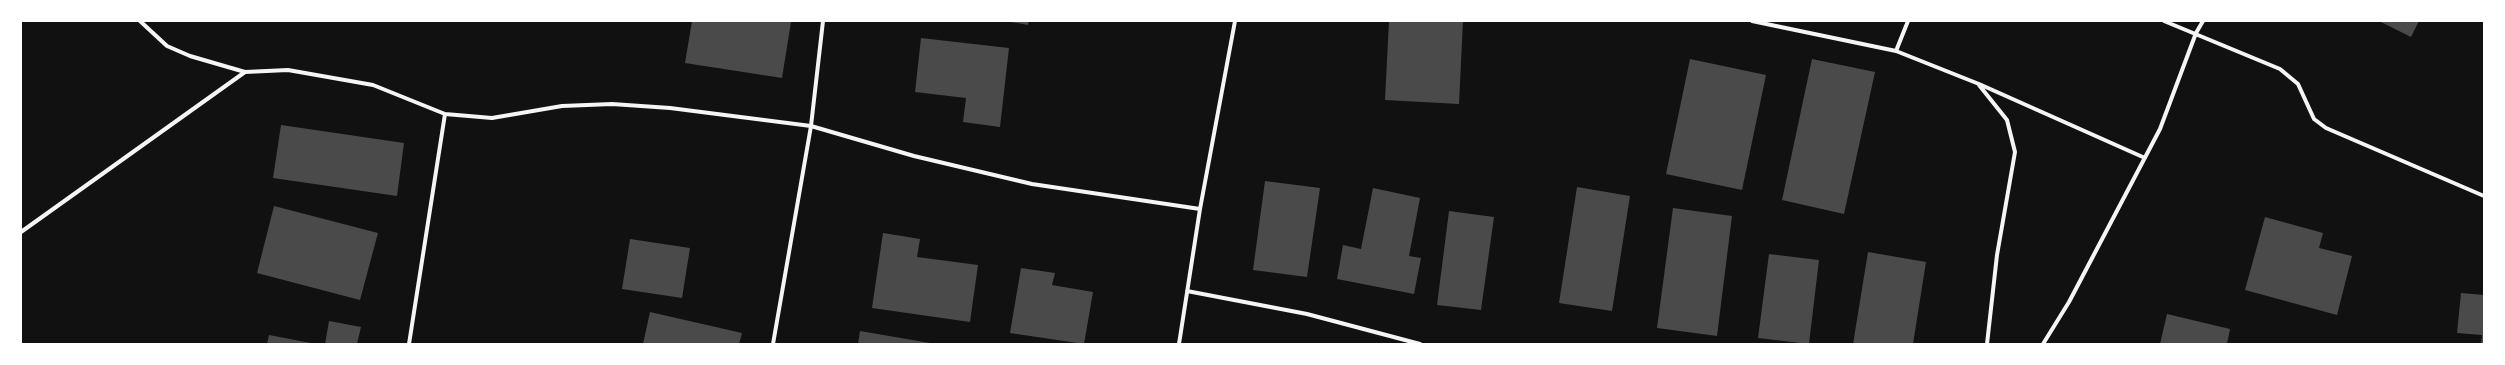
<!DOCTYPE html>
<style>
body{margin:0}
#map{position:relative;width:2505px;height:365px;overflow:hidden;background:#111;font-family:"Varela Round",sans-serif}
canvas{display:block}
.frame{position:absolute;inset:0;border:22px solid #fff;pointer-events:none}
</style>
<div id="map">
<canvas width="2505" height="365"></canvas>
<div class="frame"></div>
</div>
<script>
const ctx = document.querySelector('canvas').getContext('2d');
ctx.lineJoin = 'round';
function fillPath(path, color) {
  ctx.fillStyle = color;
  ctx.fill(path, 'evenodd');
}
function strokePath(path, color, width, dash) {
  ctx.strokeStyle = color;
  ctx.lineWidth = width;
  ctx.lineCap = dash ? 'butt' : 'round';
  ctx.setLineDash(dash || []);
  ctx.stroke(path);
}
fillPath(new Path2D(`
 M692,21l99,1 -9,56 -97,-15z
 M1006,21h23l-1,4z
 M1389,21h74l-4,83 -74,-4z
 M2379,21h40l-8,16z
 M921,38l88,10 -9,79 -37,-5 3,-24 -51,-6z
 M1690,59l76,16 -24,115 -76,-16z
 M1812,59l63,13 -31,142 -62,-14z
 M281,125l123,18 -7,53 -124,-18z
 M1265,181l55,7 -13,89 -54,-7z
 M1577,187l53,9 -18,115 -53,-8z
 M1373,188l47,10 -11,58 12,2 -7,36 -77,-15 6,-34 18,4z
 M274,206l104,27 -18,67 -103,-27z
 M1673,208l59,8 -15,120 -60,-8z
 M1449,211l45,6 -13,93 -44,-5z
 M2265,217l58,16 -4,15 33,8 -15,59 -92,-25z
 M883,233l37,6 -3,18 61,8 -8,57 -98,-14z
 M630,239l60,9 -8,50 -60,-9z
 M1868,252l58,10 -13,82h-60z
 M1769,254l50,6 -10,84 -51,-6z
 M1021,268l34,5 -3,12 41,7 -9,52 -74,-11z
 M2461,293l23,2v49h-3l1,-9 -25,-2z
 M650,312l92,21 -3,11h-96z
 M2167,314l63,15 -3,15h-67z
 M329,321l32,6 -4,17h-32z
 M860,331l70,12v1h-72z
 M269,335l42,8v1h-44z`), '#4a4a4a');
strokePath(new Path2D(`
 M140,21l27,25 23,10 55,16 43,-2 85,15 72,29 47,4 70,-12 50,-2 58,4 141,18 103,30 118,28 168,25
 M1752,21l144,30 83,33 166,74
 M2164,21l116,48 18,15 16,35 12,9 158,68
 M1896,51l12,-30
 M1979,85l28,35 8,32 -18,103 -10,89
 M21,232l224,-160
 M1187,291l120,23 113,30
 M409,344l36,-230
 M773,344l38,-218 12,-105
 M1179,344l21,-135 35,-188
 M2043,344l26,-42 91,-173 36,-96 7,-12`), '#f5f5f5', 4);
</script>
